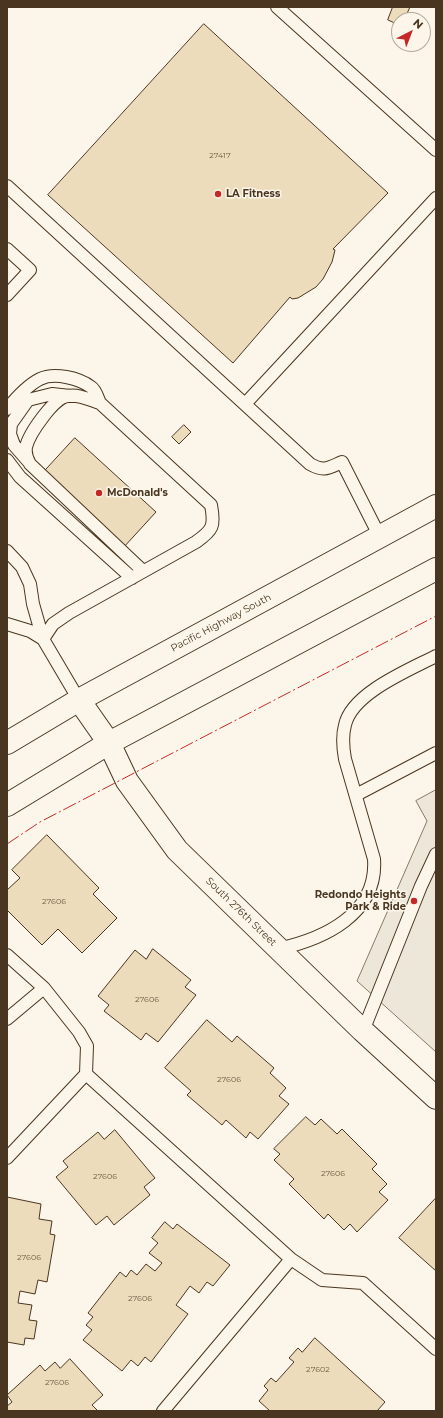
<!DOCTYPE html>
<style>
body{margin:0}
#map{position:relative;width:443px;height:1418px;overflow:hidden;background:#fbf6e9;font-family:Montserrat,sans-serif}
canvas{display:block}
.frame{position:absolute;inset:0;border:8px solid #4a3520;pointer-events:none}
.north{position:absolute;left:391px;top:12px;width:40px;height:40px;box-sizing:border-box;background:#fbf6e9;border:1px solid #b4a999;border-radius:50%;rotate:42deg;font-size:11px;font-weight:700;line-height:16px;text-align:center;color:#4a3520}
.north::after{content:'';display:block;margin:auto;width:14px;height:18px;background:#c62828;clip-path:polygon(50% 0,100% 100%,50% 72%,0 100%)}
</style>
<div id="map">
<canvas width="443" height="1418"></canvas>
<div class="frame"></div>
<div class="north">N</div>
</div>
<script>
const ctx = document.querySelector('canvas').getContext('2d');
ctx.lineJoin = 'round';
function fillPath(path, color) {
  ctx.fillStyle = color;
  ctx.fill(path, 'evenodd');
}
function strokePath(path, color, width, dash) {
  ctx.strokeStyle = color;
  ctx.lineWidth = width;
  ctx.lineCap = dash ? 'butt' : 'round';
  ctx.setLineDash(dash || []);
  ctx.stroke(path);
}
function drawText(font, color, halo, rows, align = 'center') {
  ctx.font = font + ' Montserrat,sans-serif';
  ctx.lineWidth = 3;
  ctx.setLineDash([]);
  ctx.textBaseline = 'middle';
  ctx.strokeStyle = halo;
  ctx.fillStyle = color;
  for (const [text, x, y, turn = 0] of rows) {
    ctx.save();
    ctx.translate(x, y);
    ctx.rotate((+turn || 0) * Math.PI / 180);
    ctx.textAlign = isNaN(turn) ? turn : align;
    if (halo) ctx.strokeText(text, 0, 0);
    ctx.fillText(text, 0, 0);
    ctx.restore();
  }
}
const parking = new Path2D(`
 M436,790v262l-79,-71 70,-160 -11,-20z`);
fillPath(parking, '#ede7d9');
strokePath(parking, '#887966', 1);
const building = new Path2D(`
 M393,7h17l-6,13h-5v5l-11,-5z
 M204,24l184,169 -55,56 2,1 -3,12 -9,17 -7,8 -18,11 -6,1 -2,-2 -57,66 -185,-168z
 M184,425l7,7 -12,12 -7,-7z
 M75,438l81,74 -33,36 -81,-74z
 M47,835l52,53 -6,6 24,24 -35,35 -24,-24 -16,16 -35,-35v-20l13,-12 -8,-8z
 M153,949l38,31 -6,7 11,8 -38,47 -12,-9 -5,7 -37,-29 5,-6 -11,-9 37,-46 11,9z
 M207,1020l25,22 5,-6 37,32 -4,5 16,15 -7,8 10,8 -31,35 -8,-7 -4,6 -20,-18 -4,5 -35,-30 4,-4 -26,-23z
 M306,1117l9,8 6,-6 16,15 5,-5 35,35 -5,5 15,15 -8,8 9,8 -31,32 -7,-8 -6,6 -16,-16 -4,5 -35,-35 5,-5 -20,-19 6,-6 -6,-5z
 M115,1130l40,48 -11,9 6,8 -36,30 -7,-9 -11,9 -40,-48 12,-10 -5,-6 35,-29 6,7z
 M7,1197l34,7 -2,15 13,2 -2,13 5,1 -8,47 -9,-2 -3,14 -15,-3 -2,12 14,2 -3,15 8,1 -3,18 -9,-1 -1,7 -17,-3z
 M436,1198v73l-37,-33z
 M165,1222l8,7 4,-5 53,41 -17,21 -6,-4 -8,11 -9,-7 -14,19 12,9 -37,48 -6,-5 -7,9 -7,-6 -9,11 -39,-31 9,-10 -6,-5 7,-8 -5,-4 32,-41 6,5 5,-7 6,5 9,-11 9,7 7,-8 -13,-10 9,-10 -6,-5z
 M315,1338l70,64 -8,9h-107l-11,-10 9,-11 -4,-4 7,-8 5,4 18,-20 -5,-4 9,-10 4,4z
 M70,1359l33,36 -11,10 5,5 -1,1h-89v-5l5,-4 -5,-7 33,-30 5,6 10,-9 5,6z`);
fillPath(building, '#ecdcbc');
strokePath(building, '#4a3520', 1);
const lane = new Path2D(`
 M277,7l159,143
 M7,186l303,278c14,8 18,4 32,-2l38,75
 M7,249l23,21 -23,25
 M100,403c-10,-3 -21,-9 -32,-7 -14,1 -39,38 -42,51 -1,6 1,12 4,17l113,107
 M245,404l191,-206
 M7,409c9,-11 21,-24 33,-30 14,-7 39,-1 51,8 5,3 7,12 9,16l111,102c4,21 2,25 -15,37l-127,71 -16,11 -10,15 -13,-8 -23,-7
 M7,460l13,17 112,101
 M28,461l-14,-16 -4,-11 1,-10 17,-24 24,-6 18,2
 M7,551l15,16 8,17 3,20 10,35 36,61
 M356,795l80,-42
 M278,949c46,-10 100,-35 96,-90l-29,-100c-2,-11 -3,-23 0,-34 7,-32 64,-55 91,-69
 M7,955l37,33 35,44 8,14 -1,28 -79,84
 M7,1019l37,-31
 M363,1031l58,-145 15,-32
 M86,1074l205,185 -128,152
 M291,1259l31,21 41,3 73,66`);
const street = new Path2D(`
 M79,700l30,43 18,38 50,69 186,181 73,67`);
const primary = new Path2D(`
 M7,743l72,-43 357,-194
 M7,805l102,-62 327,-174`);
strokePath(lane, '#4a3520', 14);
strokePath(street, '#4a3520', 24);
strokePath(primary, '#4a3520', 24);
strokePath(lane, '#fbf6e9', 12);
strokePath(street, '#fbf6e9', 22);
strokePath(primary, '#fbf6e9', 22);
strokePath(new Path2D(`
 M7,844l33,-22 396,-206`), '#c62828', 1, [14, 3, 2, 3]);
for (const [x, y, r, color] of [
 [218,194,4,"#c62828"],
 [99,493,4,"#c62828"],
 [414,901,4,"#c62828"]
]) {
  const dot = new Path2D();
  dot.arc(x, y, r, 0, 2 * Math.PI);
  ctx.fillStyle = color;
  ctx.fill(dot);
  strokePath(dot, '#fbf6e9', 1.5);
}
drawText('8px', '#725f47', null, [
 ["27417",220,156],
 ["27606",54,902],
 ["27606",147,1000],
 ["27606",229,1080],
 ["27606",333,1174],
 ["27606",105,1177],
 ["27606",29,1258],
 ["27606",140,1299],
 ["27602",318,1370],
 ["27606",57,1383]
]);
drawText('bold 10px', '#4a3520', '#fbf6e9', [
 ["LA Fitness",226,194],
 ["McDonald's",107,493],
 ["Redondo Heights",406,895,"right"],
 ["Park & Ride",406,907,"right"]
], 'left');
drawText('10px', '#4a3520', '#fbf6e9', [
 ["Pacific Highway South",221,623,-28],
 ["South 276th Street",241,912,44]
]);
</script>
